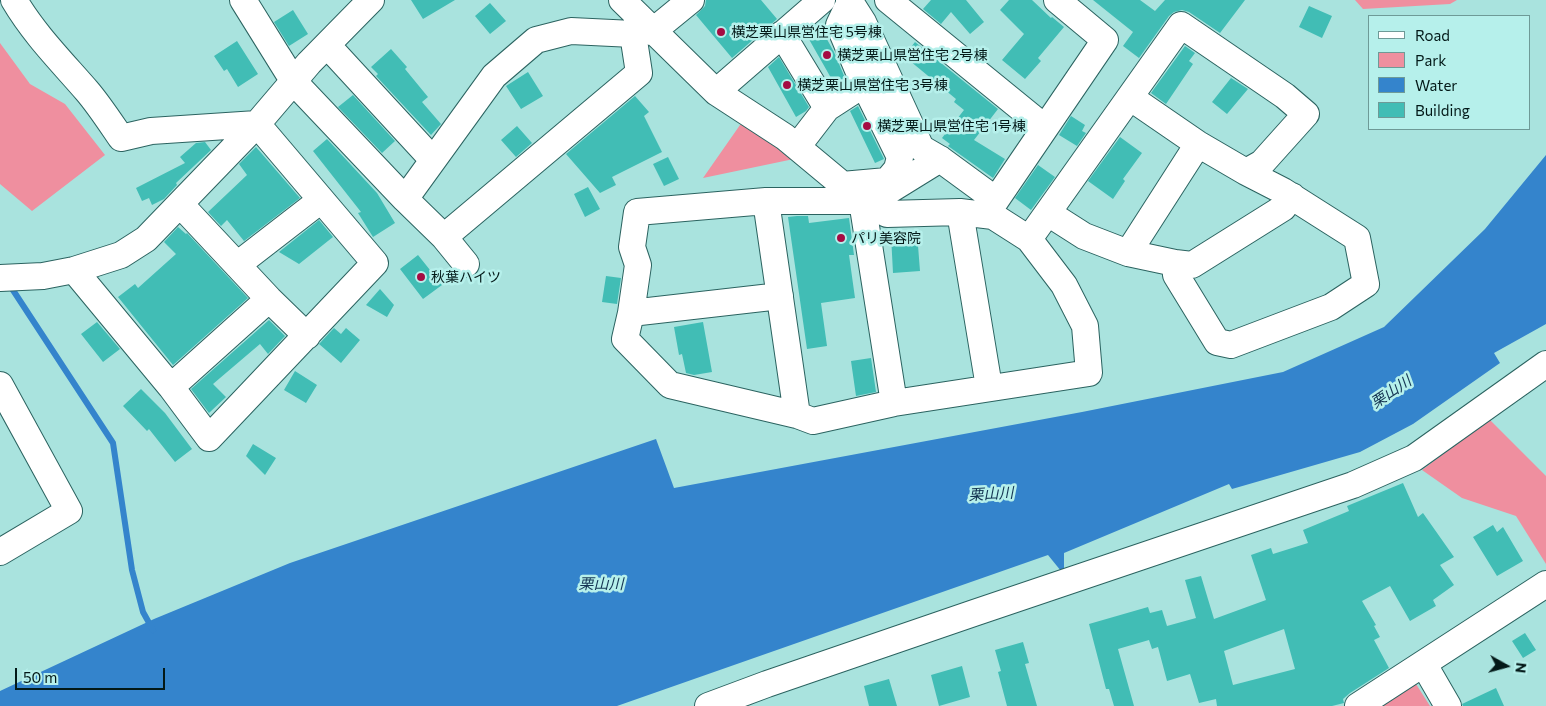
<!DOCTYPE html>
<meta charset="utf-8">
<style>
body{margin:0}
#map{position:relative;width:1546px;height:706px;overflow:hidden;background:#a9e3de;font-family:Commissioner,sans-serif}
canvas{display:block}
.legend{position:absolute;left:1368px;top:15px;width:162px;height:115px;box-sizing:border-box;background:#b6f0eb;border:1px solid #6e9a97;margin:0;padding:6px 9px;list-style:none;font-size:15px;color:#031918}
.legend li{display:flex;align-items:center;gap:10px;height:25px}
.legend b{width:25px;border:1px solid #6e9a97}
.north{position:absolute;left:1481px;top:641px;width:50px;height:50px;-webkit-text-stroke:4px #b6f0eb;paint-order:stroke;rotate:97deg;font-size:14px;font-weight:700;line-height:20px;text-align:center;color:#031918}
.north::after{content:'';display:block;margin:auto;width:18px;height:22px;background:#031918;clip-path:polygon(50% 0,100% 100%,50% 72%,0 100%)}
.scale{position:absolute;left:15px;top:668px;width:150px;height:22px;box-sizing:border-box;border:2px solid #031918;border-top:0;padding-left:6px;font-size:15px;line-height:18px;white-space:nowrap;color:#031918;-webkit-text-stroke:4px #b6f0eb;paint-order:stroke}
</style>
<div id="map">
<canvas width="1546" height="706"></canvas>
<ul class="legend">
<li><b style="height:6px;background:#fff"></b>Road</li>
<li><b style="height:14px;background:#ef8f9f"></b>Park</li>
<li><b style="height:14px;background:#3484cc"></b>Water</li>
<li><b style="height:14px;background:#41bdb5"></b>Building</li>
</ul>
<div class="north">N</div>
<div class="scale">50 m</div>
</div>
<script>
const ctx = document.querySelector('canvas').getContext('2d');
ctx.lineJoin = 'round';
function fillPath(path, color) {
  ctx.fillStyle = color;
  ctx.fill(path, 'evenodd');
}
function strokePath(path, color, width, dash) {
  ctx.strokeStyle = color;
  ctx.lineWidth = width;
  ctx.lineCap = dash ? 'butt' : 'round';
  ctx.setLineDash(dash || []);
  ctx.stroke(path);
}
function drawText(font, color, halo, rows, align = 'center') {
  ctx.font = font + ' Commissioner,"Noto Sans JP",sans-serif';
  ctx.lineWidth = 5;
  ctx.setLineDash([]);
  ctx.textBaseline = 'middle';
  ctx.strokeStyle = halo;
  ctx.fillStyle = color;
  for (const [text, x, y, turn = 0] of rows) {
    ctx.save();
    ctx.translate(x, y);
    ctx.rotate((+turn || 0) * Math.PI / 180);
    ctx.textAlign = isNaN(turn) ? turn : align;
    if (halo) ctx.strokeText(text, 0, 0);
    ctx.fillText(text, 0, 0);
    ctx.restore();
  }
}
fillPath(new Path2D(`
 M1355,0h102l-7,4 -87,5z
 M0,43l30,41 35,20 40,51 -73,56 -32,-27z
 M766,115l59,42 -36,3 -86,18 37,-53z
 M1489,419l57,57v88l-30,-48 -54,-18 -40,-28z
 M1416,684l14,22h-49z`), '#ef8f9f');
fillPath(new Path2D(`
 M1546,155v169l-52,29 6,10 -87,61 -53,28 -128,37 -3,-5 -165,69v16l-3,2 -13,-16 -431,151h-617v-15l154,-72 136,-56 366,-124 18,49 408,-76 201,-40 101,-45 101,-98z`), '#3484cc');
strokePath(new Path2D(`
 M9,284l104,159 19,127 11,42 10,18`), '#3484cc', 6);
fillPath(new Path2D(`
 M411,0h44l-32,19z
 M706,0h55l16,19 -45,39 -36,-43 9,-9z
 M931,0h35l18,22 -14,12 -19,-22 -10,12 -18,-15z
 M1009,0h23l19,18 1,-1 12,10 -26,31 3,3 -16,18 -23,-19 22,-26 -24,-24z
 M1093,0h47l15,11 10,-11h80l-25,33 -31,-21 -7,-2 -8,2 -5,4 -30,42 -16,-12 10,-14z
 M490,3l16,18 -16,13 -15,-18z
 M1309,6l23,10 -10,22 -23,-11z
 M293,10l15,24 -19,12 -15,-24z
 M818,23l16,29 11,26 -10,7 -29,-51z
 M237,41l21,33 -20,13 -11,-18 -3,2 -10,-15z
 M915,42l83,67 -24,31 31,19 -12,19 -45,-32 2,-2 -8,-6 22,-28 -10,-8 2,-3 -52,-43z
 M1185,46l10,7 -6,8 4,3 -27,40 -15,-11z
 M391,49l16,18 -2,2 23,28 -6,5 19,22 -10,11 -55,-59 2,-2 -7,-7z
 M779,57l30,50 -3,4 -10,6 -28,-50z
 M528,72l15,24 -22,13 -15,-23z
 M1231,78l17,11 -21,25 -15,-12z
 M353,95l42,46 -13,12 -44,-46z
 M635,96l14,16 -5,4 18,36 -50,25 4,8 -16,8 -34,-39z
 M858,106l26,53 -9,4 -25,-52z
 M1071,116l14,9 -3,6 4,2 -9,13 -18,-11z
 M517,126l15,17 -16,14 -15,-17z
 M1120,137l22,16 -19,26 2,2 -12,18 -25,-18z
 M327,139l50,54 18,30 -22,14 -15,-24 3,-1 -48,-61z
 M205,142l6,8 -35,33 1,2 -13,14 -12,6 -3,-7 -7,3 -6,-13 49,-25 -5,-6 16,-14z
 M256,147l44,51 -56,43 -17,-21 -6,6 -13,-14 39,-37 -8,-11z
 M668,157l11,22 -15,7 -11,-22z
 M1038,165l17,12 -24,33 -16,-12z
 M588,187l12,22 -15,8 -11,-23z
 M797,216h11l1,7 40,-5 5,37h-5l6,43 -34,5 6,43 -20,3 -19,-132z
 M319,220l14,17 -34,27 -20,-12z
 M178,227l8,7 1,-1 61,65 -75,67 -55,-68 17,-13 3,4 38,-34 -12,-12z
 M917,233l3,38 -27,2 -2,-38z
 M418,255l24,30 -19,14 -23,-30z
 M606,276l15,2 -4,26 -15,-2z
 M380,289l14,16 -7,12 -21,-12z
 M269,320l16,16 -17,18 -8,-10 -47,40 13,13 -17,16 -18,-24z
 M97,322l23,27 -17,13 -22,-28z
 M703,322l9,50 -18,3 -8,-2 -4,-19 -3,1 -5,-28z
 M334,328l7,6 5,-6 14,12 -19,23 -22,-19z
 M871,358l5,34 -20,4 -5,-35z
 M295,371l22,14 -11,18 -22,-13z
 M141,389l24,24 27,36 -17,13 -26,-33 -2,2 -24,-25z
 M253,444l23,14 -11,17 -19,-19z
 M1403,483l15,34 5,-4 31,44 -14,8 14,20 -21,15 3,6 -26,15 -20,-35 -28,15 14,24 -2,1 6,11 -6,3 15,28 -39,25 -7,6 1,4 -12,3h-115l-1,-7 -17,4 -9,-29 -23,7 -9,-34 -6,2 -3,-9 -31,9 16,57h-20l-5,-17h-3l-17,-65 59,-17 2,6 12,-3 5,16 29,-8 -11,-38 16,-4 13,43 52,-19 -15,-45 20,-7 2,6 35,-11 -5,-13 46,-19 -2,-5zM1284,629l11,40 -62,16 -9,-34z
 M1493,525l4,7 6,-5 20,34 -26,15 -24,-39z
 M1525,633l11,17 -13,8 -11,-17z
 M1023,642l6,21 -4,1 12,42h-30l-9,-34 3,-1 -6,-21z
 M962,666l8,31 -31,9 -8,-31z
 M889,679l8,27h-28l-5,-20z
 M1496,688l8,18h-41l-1,-2z`), '#41bdb5');
const minor = new Path2D(`
 M14,0c20,34 47,61 73,91 12,14 23,31 34,47l30,-7 106,-7 118,139 -166,175 -38,-51 -97,-117
 M243,0l51,82 111,117
 M622,0l94,92 69,45 77,64 32,202
 M849,0l14,22 58,126 19,11 56,41 109,-160 -48,-40
 M888,0l156,127
 M782,34l45,74
 M327,45l106,115
 M716,92l106,-92
 M797,147l30,-39 37,-24
 M842,185l45,-4 10,-12 3,-12 -36,-73 -25,-59 11,-23
 M885,193l55,-34
 M766,201h96l25,13 73,-2 33,4 36,23 35,46 21,41 4,47 -195,30 -81,18 -16,-6 -127,-30 -45,-46 6,-26 7,-48 -6,-18 5,-35z
 M766,201l31,214
 M180,204l89,95 38,37
 M960,212l29,175
 M1048,213l36,23 44,17 70,-109
 M444,237l195,-164 -6,-39
 M1029,239l152,-214 104,71 21,18 -44,49 -16,9 -48,-28 -67,-46
 M1128,253l47,10 1,12 41,67 14,3 100,-38 35,-23 -9,-46 -74,-47 -37,-19
 M1175,263l17,2 91,-57 9,-12
 M466,264l-22,-27 -39,-38 89,-123 42,-36 35,-9 62,3 20,-3 38,-31
 M237,265l84,-65
 M0,278l43,-2 31,-6 47,-15 25,-16 111,-115 52,-61 62,-63
 M631,313l149,-17
 M0,385l69,126 -69,41
 M171,387l98,-88
 M1421,666l5,2 22,38
 M708,706l59,-22 207,-71 379,-128 61,-27 132,-94
 M1358,706l188,-122`);
strokePath(minor, '#2b6360', 28);
strokePath(minor, '#fff', 26);
for (const [x, y, r, color] of [
 [721,32,5,"#a50c43"],
 [827,55,5,"#a50c43"],
 [787,85,5,"#a50c43"],
 [867,126,5,"#a50c43"],
 [841,238,5,"#a50c43"],
 [421,277,5,"#a50c43"]
]) {
  const dot = new Path2D();
  dot.arc(x, y, r, 0, 2 * Math.PI);
  ctx.fillStyle = color;
  ctx.fill(dot);
  strokePath(dot, '#b6f0eb', 2);
}
drawText('14px', '#031918', '#b6f0eb', [
 ["横芝栗山県営住宅 5号棟",731,32],
 ["横芝栗山県営住宅 2号棟",837,55],
 ["横芝栗山県営住宅 3号棟",797,85],
 ["横芝栗山県営住宅 1号棟",877,126],
 ["パリ美容院",851,238],
 ["秋葉ハイツ",431,277]
], 'left');
drawText('italic 15px', '#143452', '#b6f0eb', [
 ["栗山川",1391,392,-34],
 ["栗山川",991,494,-3],
 ["栗山川",601,584]
]);
</script>
